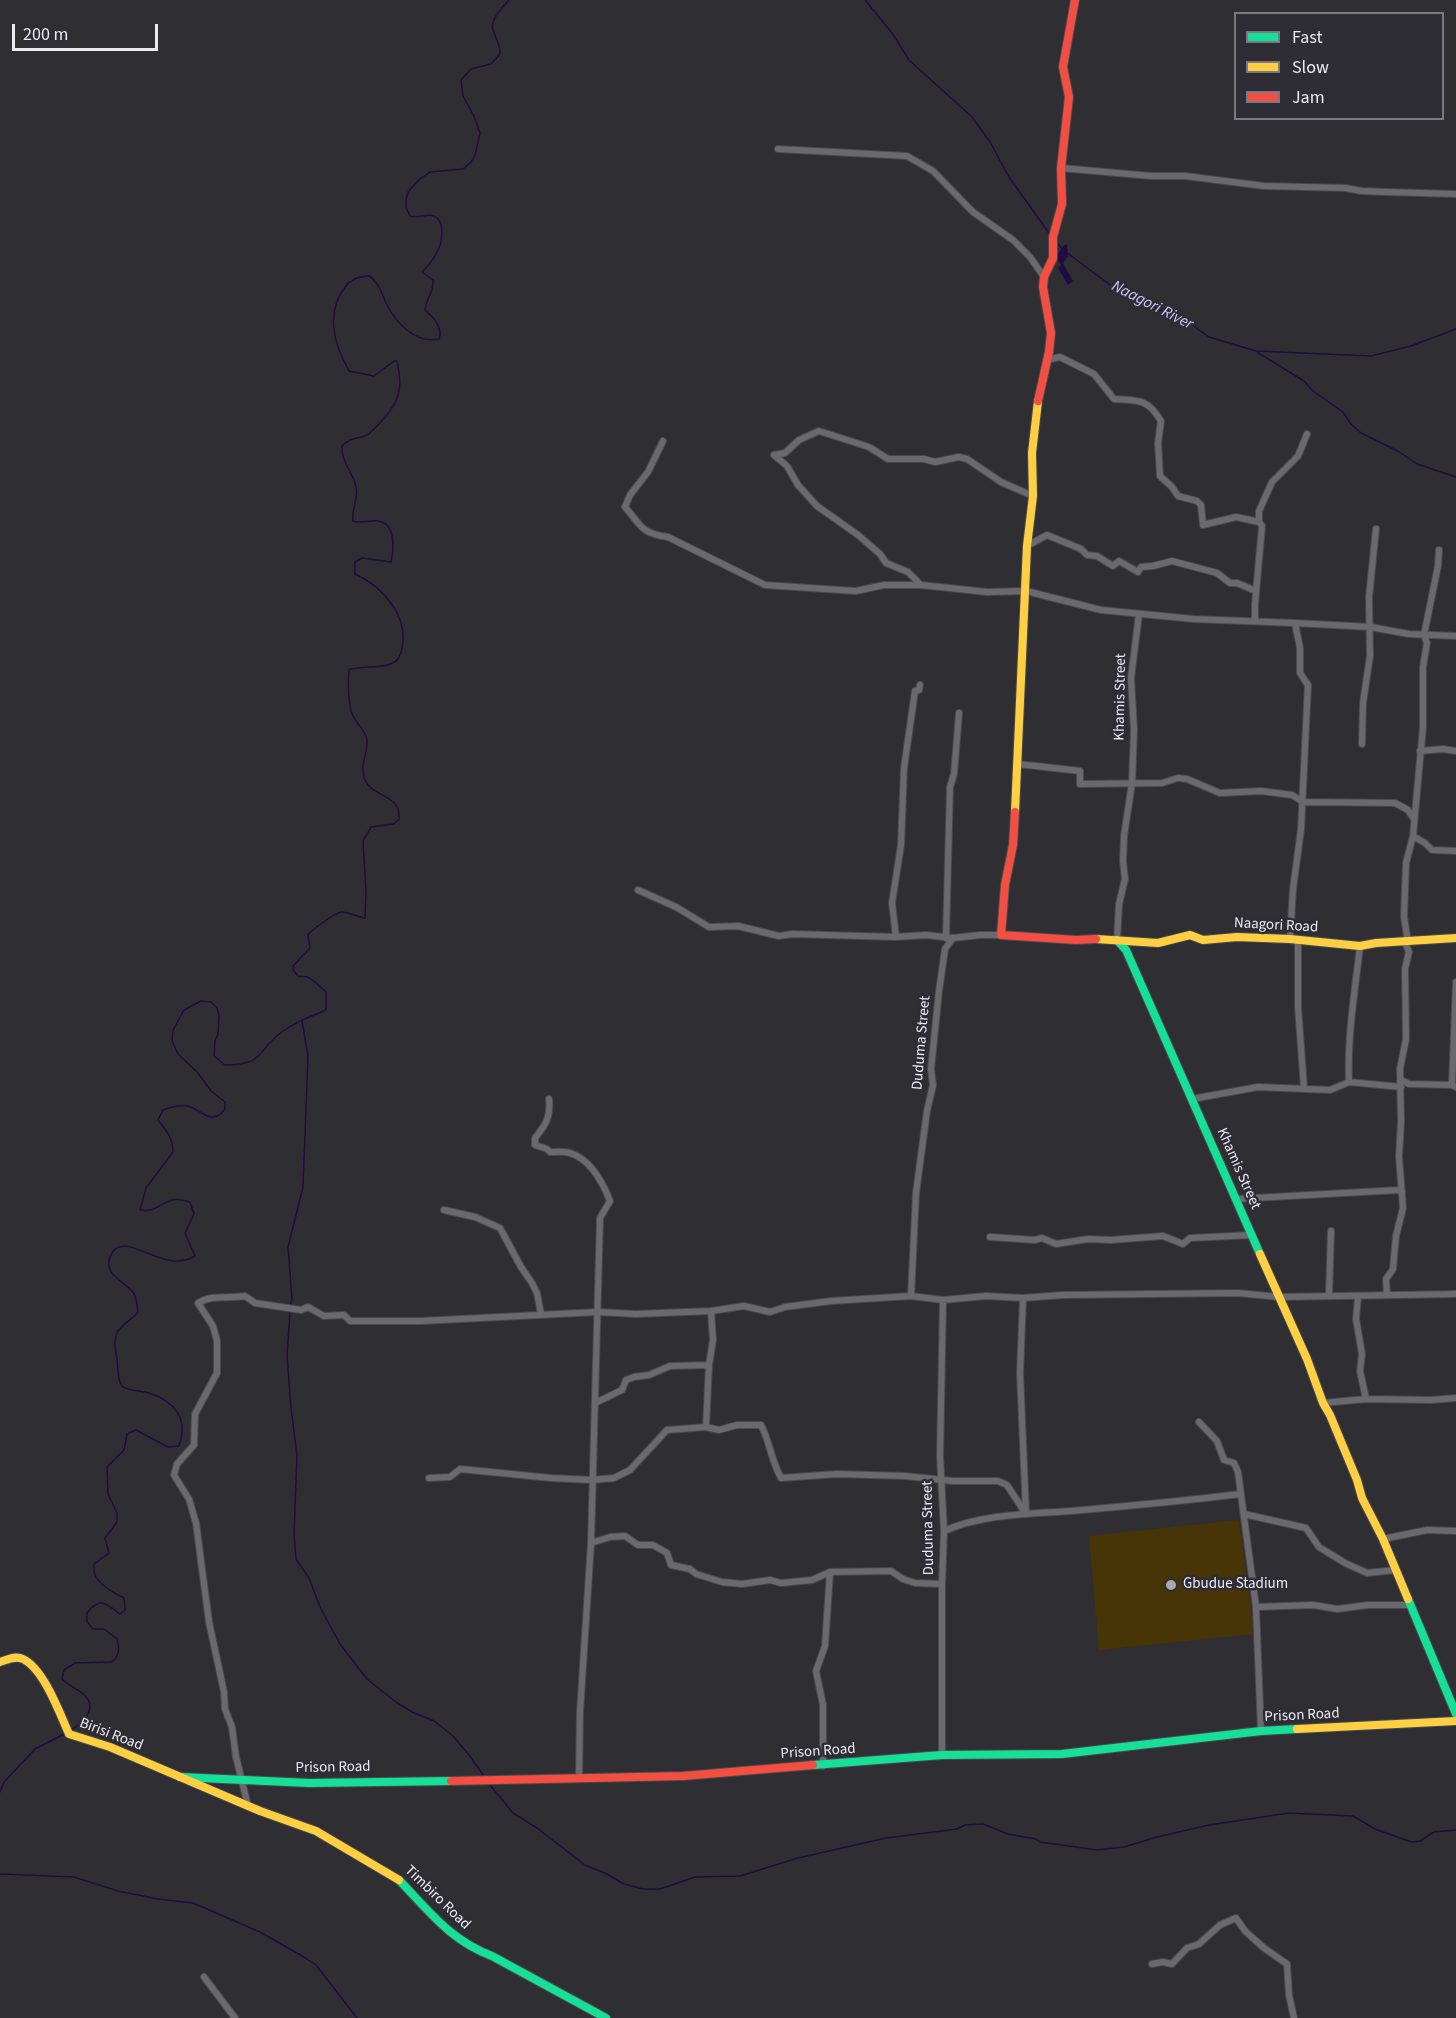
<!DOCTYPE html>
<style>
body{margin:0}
#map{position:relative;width:1456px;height:2018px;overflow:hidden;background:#2f2f33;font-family:"Source Sans 3",sans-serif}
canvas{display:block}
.legend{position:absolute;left:1234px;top:12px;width:210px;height:108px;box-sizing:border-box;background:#2e2d35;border:2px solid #7a7980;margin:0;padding:8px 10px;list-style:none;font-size:18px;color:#ebeaf0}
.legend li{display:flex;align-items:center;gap:12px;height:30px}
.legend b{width:30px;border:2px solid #7a7980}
.scale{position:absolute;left:12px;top:24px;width:146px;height:27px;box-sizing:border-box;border:3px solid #ebeaf0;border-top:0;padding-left:8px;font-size:18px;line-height:21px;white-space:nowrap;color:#ebeaf0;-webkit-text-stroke:4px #2e2d35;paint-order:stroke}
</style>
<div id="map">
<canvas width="1456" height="2018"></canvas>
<ul class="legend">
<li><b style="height:8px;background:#16e098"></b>Fast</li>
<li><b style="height:8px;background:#ffcf43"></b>Slow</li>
<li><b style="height:8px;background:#f24e42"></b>Jam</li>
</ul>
<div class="scale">200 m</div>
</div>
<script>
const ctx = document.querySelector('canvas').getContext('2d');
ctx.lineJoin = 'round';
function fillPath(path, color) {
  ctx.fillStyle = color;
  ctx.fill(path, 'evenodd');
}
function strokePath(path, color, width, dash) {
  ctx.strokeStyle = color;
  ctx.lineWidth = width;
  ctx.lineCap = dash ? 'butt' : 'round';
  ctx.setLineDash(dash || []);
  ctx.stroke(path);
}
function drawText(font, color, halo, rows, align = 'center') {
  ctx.font = font + ' "Source Sans 3",sans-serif';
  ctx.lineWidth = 5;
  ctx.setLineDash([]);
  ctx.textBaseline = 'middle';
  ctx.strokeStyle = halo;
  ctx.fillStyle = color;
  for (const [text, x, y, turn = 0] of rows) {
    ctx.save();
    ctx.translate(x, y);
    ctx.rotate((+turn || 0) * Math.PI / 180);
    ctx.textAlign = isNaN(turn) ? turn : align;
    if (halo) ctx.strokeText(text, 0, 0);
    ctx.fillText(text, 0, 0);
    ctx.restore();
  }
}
fillPath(new Path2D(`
 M1239,1520l15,114 -155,16 -10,-114z`), '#473507');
fillPath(new Path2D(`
 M1067,244l1,12 -5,7 10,18 -5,4 -10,-17 3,-3 -5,-8 8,-12z`), '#200b43');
strokePath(new Path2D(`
 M865,0l27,33 17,27 63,57 18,25 19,35 42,59
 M1056,241l6,8
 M1066,252l51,38 20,7 11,8 40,17 21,15 47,14 115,5 40,-10 45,-17
 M1257,352l47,29 9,10 30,21 7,11 11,10 37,18 19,13 39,13
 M290,1307l2,-8 -4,-52 15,-60 5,-131 -6,-35
 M290,1312l-3,44 4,52 6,47 -3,79 2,25 13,19 11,29 20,37 27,35 29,23 16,10 22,9 19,15 16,19 15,21
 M71,1730c14,-8 28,-24 11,-37 -7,-5 -14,-8 -20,-14l2,-9 11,-7 36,-1c8,-4 9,-14 6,-23l-13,-10h-11l-6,-7v-9c13,-17 20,-9 33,1l5,-4 -1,-12c-14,-7 -33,-17 -30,-34l15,-11 -4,-15 12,-16v-9l-9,-19 -1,-27 17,-17 3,-16 9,-4 32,17 11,-1c10,-28 -5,-45 -30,-53 -8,-3 -20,-1 -27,-7 -5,-6 -4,-20 -5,-27 -2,-9 -4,-19 1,-28 5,-8 15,-12 20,-19 -1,-5 -1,-13 -4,-18 -7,-12 -35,-20 -22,-41 2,-3 3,-5 7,-6 19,-6 48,26 76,9l-10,-23 9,-19 -4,-12c-26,-10 -28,12 -50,8l6,-22 27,-36c0,-14 -7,-22 -15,-32l5,-10c8,-3 15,-5 24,-4 12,2 20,16 32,9 6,-4 6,-6 6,-13l-14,-11 -13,-18 -20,-19 -6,-13 1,-11 11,-20 17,-9 10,1 6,6 2,8 -1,18 -3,7 -1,15 11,9c41,0 31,-15 57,-33 15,-11 25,-14 42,-21l2,-2v-17l-11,-10 -7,-5 -10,-1 -5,-6v-4l17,-18 -2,-13c3,-5 27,-22 33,-23 7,0 17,5 24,6l1,-26 -3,-51 8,-14 23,-3 5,-5c2,-25 -27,-22 -34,-39 -6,-13 3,-27 2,-40 -2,-11 -9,-14 -14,-24 -5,-12 -5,-33 -4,-46l2,-1c12,-3 30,0 42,-6 6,-3 8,-9 9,-15 7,-32 -20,-62 -47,-74v-12l7,-4 29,4c3,-13 5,-40 -14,-41 -9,-1 -16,3 -24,0 -2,-12 6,-22 3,-34 -3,-15 -15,-25 -14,-41 10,-10 14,-6 25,-11 4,-2 3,-3 7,-6 22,-21 31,-37 23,-68h-3l-20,15 -25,-5c-15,-27 -24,-57 -4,-84 6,-8 14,-11 24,-11 10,6 13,19 18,29 10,19 29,39 52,34 4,-12 -5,-21 -14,-29 1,-11 9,-18 8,-30l-11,-8c6,-6 12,-13 15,-20 5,-8 9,-31 -3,-36 -7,-3 -16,3 -24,0l-4,-9v-8l2,-7 12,-13 10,-7 33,-3 8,-7 4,-7 5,-22 -6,-17 -11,-20 -2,-16 10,-11 20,-5 9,-10c0,-10 -4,-15 -7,-24 -3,-11 9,-22 16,-30
 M490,1785l23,28 24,15 48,37 20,8 19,11 19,5h17l35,-12 45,-1 58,-18 88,-20 71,-9 8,-4 18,-1 25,10 28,5 4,3 57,8 27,-3 33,-10 52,-12 80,-12 64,3 22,13 36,13 9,-1 14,-9 22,-2
 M0,1792l4,-10 31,-33 29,-15
 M0,1874l74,3 44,14 40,8 35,4 67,29 44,25 12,8 41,53`), '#200b43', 1.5);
const street = new Path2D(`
 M778,149l129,7 26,15 40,41 40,28 17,17 14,20
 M1061,168l90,8h34l79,10 81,2 17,3 24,1 70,2
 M1046,360l14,-3 34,17 20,25c25,2 33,-1 47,22l-3,22 2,33 12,11 6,9 19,5 4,4 2,20 33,-8 23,5
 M663,441l-15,31 -18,23 -5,12c17,19 15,26 43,30l97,48 91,6 28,-6h37l66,7 39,-1 75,19 92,9 102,4 5,25v25l8,12 -7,144 -8,60 -3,50
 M774,455l11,-2 14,-13 20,-9 50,16 19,12h36l11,3 24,-5 8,2 34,23 32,14
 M774,455l13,11 11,19 19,21 41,29 22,19 6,9 22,9 13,13
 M1027,546l20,-11 34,14 6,6 10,1 16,10 6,-5 19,11 3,-5 12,-1 19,-5 45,12 13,10h7l19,8
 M1255,620v-16l7,-78 -3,-4v-11l13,-29 26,-26 9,-22
 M1295,623l75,4 39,7 47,2
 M1362,744l1,-41 7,-47 -1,-59 7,-68
 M1420,751l23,-2 13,2
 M1018,764l62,7v13l82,-1 16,-5 9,1 33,14 41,-2 31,4 11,7 92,1 13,7 6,9
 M1413,836l12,7 7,7 24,1
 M638,890l38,17 33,20 29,-1 41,10 13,-2 104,3 30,-2 27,3 27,-3h21
 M896,937l-4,-34 9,-58 3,-77 11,-77 4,-1 1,-5
 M946,938l4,-151 4,-13 5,-61
 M1117,940l2,-36 6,-25 -2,-18 1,-25 8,-53 2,-53 -3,-52 8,-64
 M1298,940v67l6,81
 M1408,942l-4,-25 2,-54 7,-27 10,-109v-60l4,-24 -3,-8 14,-69 1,-16
 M1456,982l-4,103 4,2
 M1401,1080l8,4 43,1
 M1349,1082c-2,-45 6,-91 11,-136
 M549,1099c2,17 -3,26 -14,39v7l12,4 3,3c6,0 13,-1 20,1 20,6 33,30 40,48l-10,17 -9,325 -11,169 -1,67
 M1192,1099l66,-12 72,3 19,-8 52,5
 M1236,1199l163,-9 3,2
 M444,1210l31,7 25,11 21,39 11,16 5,10 4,21
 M990,1237l45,3 7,-2 14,6 32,-5 23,1 52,-4 20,8 7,-6 62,-3
 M1329,1295l2,-64
 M1387,1295l-1,-16 7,-10 3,-33 7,-28 -4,-51 2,-35 -1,-53 6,-30 -1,-70 4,-17 -4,-10
 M911,1296l5,-103 11,-82 6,-26 -2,-16 8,-78 6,-42 8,-11
 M1358,1297l-2,22 6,35 -2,17 6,28
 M1023,1298l-3,75 6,140
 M595,1403l27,-13 4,-10 8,-3 15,-2 21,-9 39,-1
 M1323,1403l43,-4 65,1 25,-2
 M1199,1422l18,19 7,19 10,3 4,9 18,135 5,124
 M706,1427l13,3 18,-5h24c9,17 10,35 20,53l56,-4 68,2 48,5h45l9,4 19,29
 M429,1478l21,-1 10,-8 91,9 41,2 22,-2 16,-8 37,-40 39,-3 3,-62 4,-25 -2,-29
 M1244,1514l62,14 13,19 26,16 22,10 29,-3
 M944,1531c39,-17 85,-17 127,-20 57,-5 113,-10 170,-17
 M1383,1539l44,-9 29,1
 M591,1543l19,-6 15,-1 13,9h15l14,8 4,12 19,4 6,5 26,8 20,2 28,-4 11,3 31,-3 18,-8 61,-1 12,8 12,4 27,1
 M1256,1607l57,-2 24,4 31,-4h42
 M942,1755v-171l2,-53 -4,-75 3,-156
 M823,1766v-61l-7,-34 9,-25 5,-74
 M248,1806l-12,-49 -4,-30 -7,-18 -1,-17 -15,-70 -13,-99 -7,-24 -15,-24 3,-11 17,-19 1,-31 22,-41v-32l-4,-15 -15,-23c14,-9 30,-4 47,-7l10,7 46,7 7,-3 16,9 20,-1 6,6h71l177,-9 38,2 75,-3 33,-5 26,6 15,-5 46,-6 80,-5 32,4 43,-4 37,2 40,-3 175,-2 41,4 177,-3
 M1152,1964l11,-2 9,2 15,-16 12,-4 21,-19 16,-7 9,13 19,17 23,16 2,31 5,23
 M204,1977l31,41`);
const fast = new Path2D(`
 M1117,940l9,10 134,304
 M1408,1599l48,115
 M813,1765l129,-10 120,-1 199,-23 36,-2
 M180,1777l129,6 142,-2
 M399,1880c31,32 51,60 93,76l114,62`);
const slow = new Path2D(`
 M1015,812l12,-266 6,-50 -1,-43 6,-52
 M1096,939l62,4 32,-8 13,5 34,-3 53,2 70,7 16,-3 80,-5
 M1260,1254l47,105 16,44 7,12 27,65 5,18 21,41 25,60
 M0,1662c7,-2 15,-7 23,-3 21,10 37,55 46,75l41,13 150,64 56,20 83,49
 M1297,1729l159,-8`);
const jam = new Path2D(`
 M1038,401l11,-49 2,-19 -8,-46 1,-10 9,-19v-21l9,-33 -1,-36 8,-71 -6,-30 12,-67
 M1015,812l-2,33 -8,40 -4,50 75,5 20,-1
 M451,1781l232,-5 130,-11`);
strokePath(street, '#4a4a4e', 8);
strokePath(fast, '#4a4a4e', 10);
strokePath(slow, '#4a4a4e', 10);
strokePath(jam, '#4a4a4e', 10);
strokePath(street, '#6a6a6e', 6);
strokePath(fast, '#16e098', 8);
strokePath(slow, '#ffcf43', 8);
strokePath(jam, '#f24e42', 8);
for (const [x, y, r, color] of [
 [1171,1585,6,"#a9a9ae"]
]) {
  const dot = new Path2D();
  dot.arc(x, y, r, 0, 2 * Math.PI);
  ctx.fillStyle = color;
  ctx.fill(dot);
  strokePath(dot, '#2e2d35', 2);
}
drawText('15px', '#ebeaf0', '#2e2d35', [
 ["Khamis Street",1121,697,-89],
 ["Naagori Road",1276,926,3],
 ["Duduma Street",922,1043,-85],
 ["Khamis Street",1238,1169,66],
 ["Duduma Street",929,1528,-91],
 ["Prison Road",1302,1716,-3],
 ["Birisi Road",111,1735,21],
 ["Prison Road",818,1752,-4],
 ["Prison Road",333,1768,-1],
 ["Timbiro Road",437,1898,44]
]);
drawText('15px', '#ebeaf0', '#2e2d35', [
 ["Gbudue Stadium",1183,1585]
], 'left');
drawText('italic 16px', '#d0c5ff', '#2e2d35', [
 ["Naagori River",1152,306,27]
]);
</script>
